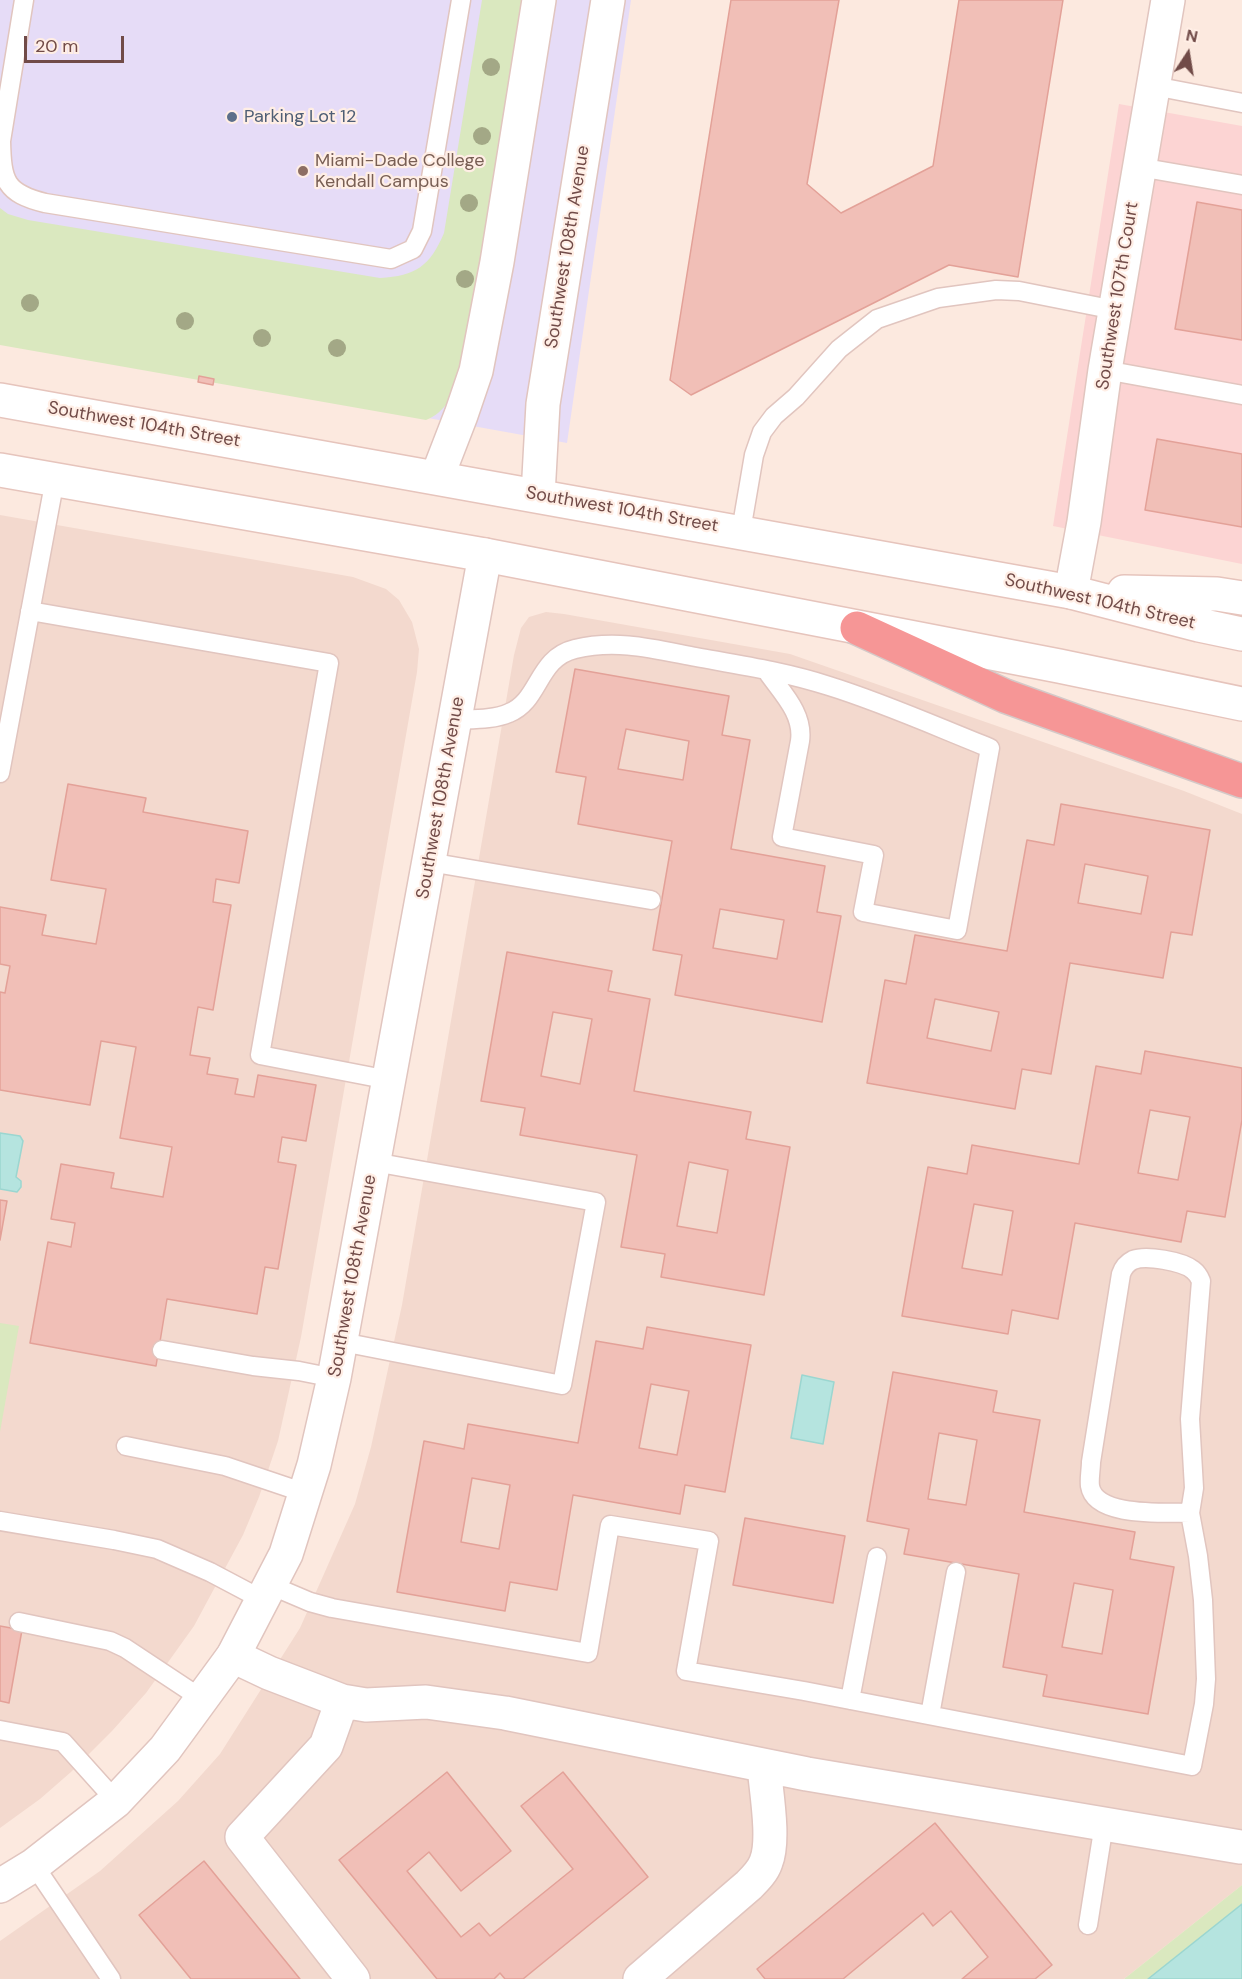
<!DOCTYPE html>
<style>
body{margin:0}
#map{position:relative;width:1242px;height:1979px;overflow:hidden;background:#fce9df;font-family:"DM Sans",sans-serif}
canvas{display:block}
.north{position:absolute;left:1158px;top:24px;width:60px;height:60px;-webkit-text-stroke:4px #ffeee5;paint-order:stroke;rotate:12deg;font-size:16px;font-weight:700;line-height:24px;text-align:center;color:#714b48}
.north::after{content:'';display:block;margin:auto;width:21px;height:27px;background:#714b48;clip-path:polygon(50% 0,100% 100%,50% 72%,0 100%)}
.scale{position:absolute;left:24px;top:36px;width:100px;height:27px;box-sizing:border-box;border:3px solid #714b48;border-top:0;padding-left:8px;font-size:18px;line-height:21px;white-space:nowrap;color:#714b48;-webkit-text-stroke:4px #ffeee5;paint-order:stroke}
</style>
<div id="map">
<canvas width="1242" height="1979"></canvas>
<div class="north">N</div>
<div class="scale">20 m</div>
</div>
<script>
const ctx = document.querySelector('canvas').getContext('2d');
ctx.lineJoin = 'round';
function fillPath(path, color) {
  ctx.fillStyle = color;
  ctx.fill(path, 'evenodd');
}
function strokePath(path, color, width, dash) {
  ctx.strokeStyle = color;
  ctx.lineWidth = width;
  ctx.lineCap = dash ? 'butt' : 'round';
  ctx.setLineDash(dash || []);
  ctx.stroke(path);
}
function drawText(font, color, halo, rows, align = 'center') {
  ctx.font = font + ' "DM Sans",sans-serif';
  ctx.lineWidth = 4.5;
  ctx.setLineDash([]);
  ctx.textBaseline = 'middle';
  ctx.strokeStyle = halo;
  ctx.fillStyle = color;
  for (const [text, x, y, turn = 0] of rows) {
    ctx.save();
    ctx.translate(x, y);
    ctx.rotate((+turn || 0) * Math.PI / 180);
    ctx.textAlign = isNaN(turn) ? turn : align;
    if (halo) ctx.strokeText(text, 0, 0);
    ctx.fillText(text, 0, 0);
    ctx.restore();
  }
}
fillPath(new Path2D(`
 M0,515l353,62 33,12 13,11 13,22 7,27 -2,23 -116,665 -23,104 -19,56 -16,38 -49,91 -48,67 -34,38 -41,41 -31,27 -40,29z
 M546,612l18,2 226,40 394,137 58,23v1071l-118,94h-1124v-38l100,-70 78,-70 42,-47 80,-126 55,-124 16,-57 31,-142 112,-650 7,-27 8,-11z`), '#f3d9ce');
fillPath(new Path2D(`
 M1119,104l123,22v438l-189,-38z`), '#fcd4d3');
fillPath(new Path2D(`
 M0,0h631l-64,443 -567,-102z`), '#e6dcf7');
fillPath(new Path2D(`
 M482,0h41l-63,380c-9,18 -15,32 -34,40l-426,-75v-137l8,6 20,6 352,58c36,-2 50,-12 64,-45z
 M0,1323l19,3 -19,106z
 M1242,1885v19l-94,75h-24z`), '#dae8bf');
const water = new Path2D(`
 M0,1133l20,3 3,5 -7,36 5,4v6l-4,5 -17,-3z
 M802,1375l32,7 -11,62 -32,-6z
 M1242,1904v75h-94z`);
fillPath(water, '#b5e4df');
strokePath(water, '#9bd6d0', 1.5);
const building = new Path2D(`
 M731,0h108l-32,184 34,29 92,-47 26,-166h104l-45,277 -69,-12 -258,130 -21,-15z
 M1197,202l45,8v130l-67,-11z
 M199,376l15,3 -1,6 -15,-3z
 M1157,439l85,15v73l-97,-17z
 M575,669l154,27 -7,39 28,5 -19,109 94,17 -8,46 24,4 -19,106 -147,-27 7,-40 -29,-5 19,-109 -94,-17 8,-47 -30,-5zM626,729l63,12 -6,39 -65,-11zM720,909l64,11 -7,39 -64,-11z
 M68,784l78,14 -3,14 105,19 -9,52 -23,-4 -3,23 18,3 -18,105 -15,-3 -8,48 20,3 -3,16 31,5 -3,15 19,3 4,-22 58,10 -10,56 -24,-4 -4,25 18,3 -18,104 -13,-2 -8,47 -90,-15 -11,67 -126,-23 18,-101 23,5 4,-24 -24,-4 10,-55 53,9 -3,15 52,9 9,-50 -52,-9 16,-91 -35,-6 -11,64 -90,-15v-98l5,1 5,-27 -10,-2v-57l46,8 -4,20 54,9 10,-55 -55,-9z
 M1061,804l149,26 -18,105 -21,-3 -8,46 -93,-15 -19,111 -29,-5 -7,40 -148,-26 18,-103 21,4 9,-49 92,16 20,-111 27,5zM1085,864l63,12 -7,38 -63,-11zM935,999l64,13 -8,39 -64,-13z
 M507,952l105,19 -4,20 42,8 -16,92 117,21 -5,27 44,8 -26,148 -103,-18 4,-23 -44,-7 16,-92 -117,-20 5,-27 -44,-7zM553,1012l39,7 -12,65 -39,-8zM689,1162l39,8 -11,63 -40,-7z
 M1145,1051l97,17v52l-17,97 -38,-6 -6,31 -106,-19 -17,96 -46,-9 -4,24 -106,-18 26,-149 39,7 5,-29 107,19 17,-98 45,8zM1150,1110l40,7 -12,63 -40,-7zM974,1204l39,7 -11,64 -40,-7z
 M0,1200l7,1 -7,39z
 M647,1327l104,18 -26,147 -40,-7 -5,29 -107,-19 -16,95 -47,-8 -5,29 -108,-19 27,-151 40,8 4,-25 110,19 18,-102 47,8zM651,1384l38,7 -12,64 -38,-7zM472,1478l38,7 -11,64 -38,-7z
 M893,1372l104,19 -4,21 47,8 -16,92 111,20 -5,27 44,8 -26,147 -105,-18 4,-21 -44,-8 16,-93 -115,-20 5,-25 -42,-8zM939,1433l38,7 -11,65 -38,-6zM1074,1583l39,7 -11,64 -40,-7z
 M745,1518l100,18 -12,67 -100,-18z
 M0,1626l22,4 -13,73 -9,-2z
 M447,1772l64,79 -50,40 -32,-39 -22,19 54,66 18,-14 11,13 83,-67 -52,-63 42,-34 85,105 -125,102h-18l-5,-6 -6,6h-57l-98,-119z
 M935,1823l117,142 -17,14h-73l26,-22 -37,-46 -18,15 -10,-13 -80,66h-78l-8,-10z
 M204,1861l96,118h-109l-52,-64z`);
fillPath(building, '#f1bfb7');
strokePath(building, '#e3a198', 1.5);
const service = new Path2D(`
 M24,0l-23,141c1,40 4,52 44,62l346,56 22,-10 9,-18 39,-231
 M1154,86l88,17
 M1139,167l103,18
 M1105,370l137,25
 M741,531l13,-76 8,-23 12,-16 22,-19 43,-48 38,-30 61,-21 58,-8 23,1 96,19
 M30,611l299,52 -69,392 129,25
 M455,720c17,-1 38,0 54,-7 31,-12 28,-55 66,-64 42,-10 79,0 121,8 44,8 90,15 133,29 55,17 108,41 161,62l-33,182 -94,-18 11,-57 -92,-18 18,-96c4,-28 -19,-49 -34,-71
 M0,773l55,-294
 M429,862l222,38
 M342,1342l220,43 34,-183 -222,-40
 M162,1350l91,16 46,5 35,7
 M126,1446l99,20 80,27
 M0,1521l114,19 43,9 53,23 53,28
 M270,1585l40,17 22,6 256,45 22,-128 99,16 -23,130 118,20 388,75 12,-62 2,-25 -3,-79 -5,-44 -8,-43 4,-25 -4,-69 11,-138c-2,-5 -4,-8 -8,-11 -11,-9 -47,-15 -60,-10 -6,3 -10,8 -12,14l-30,188c0,7 -2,17 -1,24 5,32 76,26 100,27
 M19,1622l91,19 15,7 77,51
 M850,1700l27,-143
 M930,1715l26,-143
 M0,1730l63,12 53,59
 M34,1865l77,114
 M1088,1925l16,-101`);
const minor = new Path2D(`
 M1071,592l13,-70 21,-152 63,-370
 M233,1656l36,17 73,28 24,4 60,-3 79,11 302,61 433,73
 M342,1701l-16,45 -84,91 111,142
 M640,1979l109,-94c7,-7 14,-14 17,-23 9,-22 0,-71 -2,-96`);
const tertiary = new Path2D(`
 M437,477l24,-62 15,-44 21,-109 42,-262
 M538,495l5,-91 65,-404
 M0,1886l34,-21 82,-64 49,-52 68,-93 53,-102 28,-89 20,-87 151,-823`);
const secondary = new Path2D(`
 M0,400l1071,192 128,33 43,9
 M0,470l485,85 574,111 183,38
 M1124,592l93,2 25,4`);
const motorway = new Path2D(`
 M857,628l148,68 237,85`);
strokePath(service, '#e1c5bf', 21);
strokePath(minor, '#e1c5bf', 36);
strokePath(tertiary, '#e1c5bf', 36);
strokePath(secondary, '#e6c4bc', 36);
strokePath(motorway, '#d4c9c8', 36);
strokePath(service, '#fff', 18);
strokePath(minor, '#fff', 33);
strokePath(tertiary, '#fff', 33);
strokePath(secondary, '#fff', 33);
strokePath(motorway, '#f69696', 33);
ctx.fillStyle = '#a3a886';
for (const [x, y] of [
 [491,67],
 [482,136],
 [469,203],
 [465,279],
 [30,303],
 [185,321],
 [262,338],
 [337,348]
]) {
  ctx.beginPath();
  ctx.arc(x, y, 9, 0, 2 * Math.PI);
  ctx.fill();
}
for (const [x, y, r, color] of [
 [232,117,6,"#5c6f8a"],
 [303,171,6,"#8d6e63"]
]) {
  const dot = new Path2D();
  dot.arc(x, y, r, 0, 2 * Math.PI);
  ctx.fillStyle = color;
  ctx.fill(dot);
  strokePath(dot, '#ffeee5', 2);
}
drawText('18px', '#4e5e75', '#ffeee5', [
 ["Parking Lot 12",244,117]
], 'left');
drawText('18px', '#785e54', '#ffeee5', [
 ["Miami-Dade College",315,161],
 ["Kendall Campus",315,182]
], 'left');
drawText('18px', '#714b48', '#ffeee5', [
 ["Southwest 108th Avenue",568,247,-81],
 ["Southwest 107th Court",1118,296,-81],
 ["Southwest 104th Street",144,425,10],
 ["Southwest 104th Street",622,510,10],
 ["Southwest 104th Street",1100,602,13],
 ["Southwest 108th Avenue",441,798,-80],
 ["Southwest 108th Avenue",353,1276,-80]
]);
</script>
